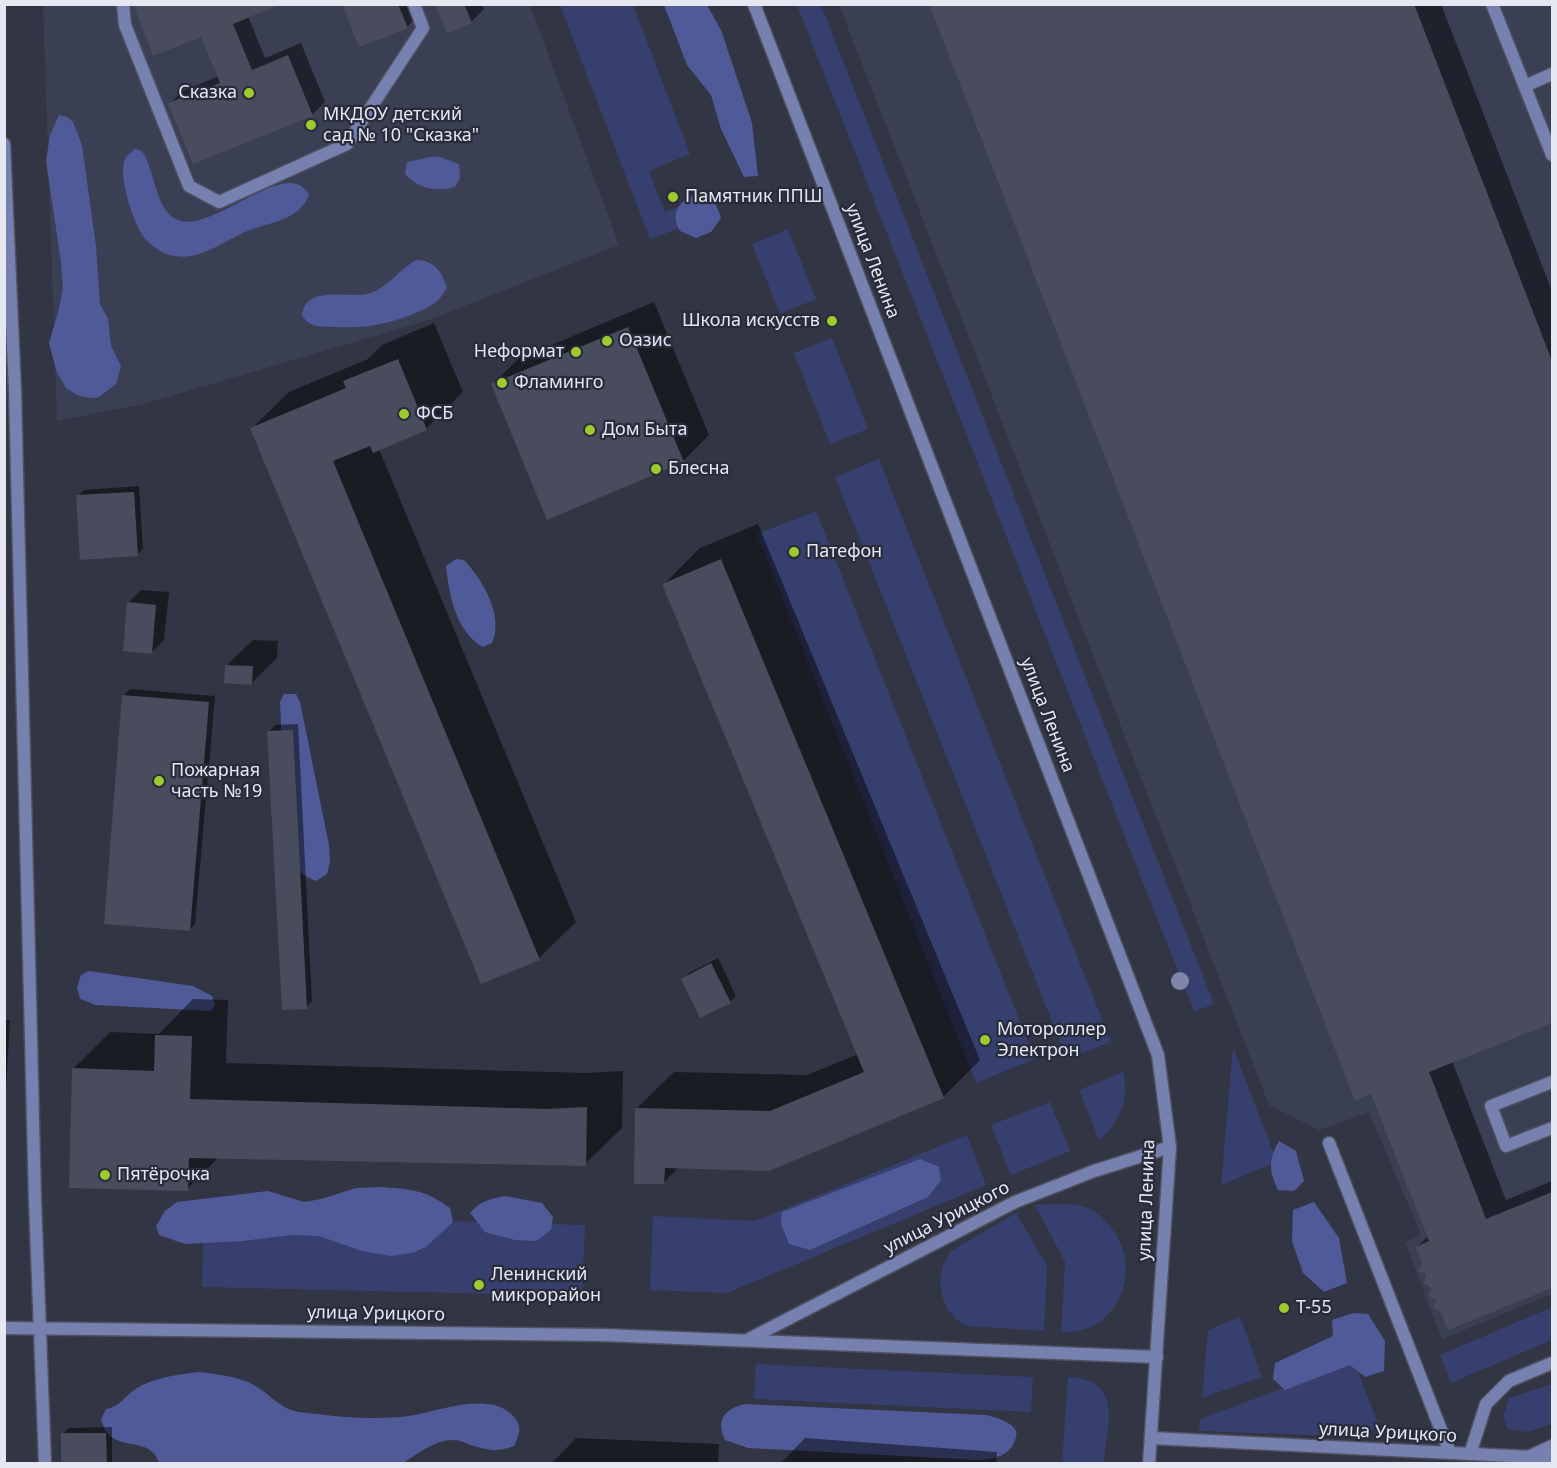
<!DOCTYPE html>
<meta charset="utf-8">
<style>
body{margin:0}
#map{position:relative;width:1557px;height:1468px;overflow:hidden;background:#323544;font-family:"Noto Sans",sans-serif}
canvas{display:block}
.frame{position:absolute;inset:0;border:6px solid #e5e7f1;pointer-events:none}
</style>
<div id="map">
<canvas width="1557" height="1468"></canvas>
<div class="frame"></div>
</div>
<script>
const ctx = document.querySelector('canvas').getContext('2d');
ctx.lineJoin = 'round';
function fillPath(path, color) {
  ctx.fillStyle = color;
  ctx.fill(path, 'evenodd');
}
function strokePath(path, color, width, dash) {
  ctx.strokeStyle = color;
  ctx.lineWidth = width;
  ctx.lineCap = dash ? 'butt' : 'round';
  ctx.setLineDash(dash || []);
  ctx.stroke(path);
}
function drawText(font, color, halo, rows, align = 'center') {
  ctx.font = font + ' "Noto Sans",sans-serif';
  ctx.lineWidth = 4.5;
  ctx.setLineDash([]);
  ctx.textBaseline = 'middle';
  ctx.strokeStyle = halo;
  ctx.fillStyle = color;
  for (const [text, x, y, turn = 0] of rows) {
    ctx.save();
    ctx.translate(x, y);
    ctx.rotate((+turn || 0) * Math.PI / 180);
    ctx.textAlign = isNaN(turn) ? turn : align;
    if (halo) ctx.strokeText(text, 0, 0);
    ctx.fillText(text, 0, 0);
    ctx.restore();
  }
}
fillPath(new Path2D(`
 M43,5h487l89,240 -190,75 -285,84 -87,17z
 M839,5h713v1289l-110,45 -37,-97 16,-7 -52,-123 -50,18 -50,-25z`), '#3a3f54');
fillPath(new Path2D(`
 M560,5h73l57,149 -41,17 16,41 40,-15 7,19 -62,23z
 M797,5h24l393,999 -20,8z
 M788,229l28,70 -36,15 -28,-70z
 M832,338l36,91 -38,15 -36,-91z
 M879,459l232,583 -44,17 -232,-582z
 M816,511l219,548 -59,24 -219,-549z
 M1233,1047l44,115 -56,23z
 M1123,1072c6,28 -2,50 -24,68l-20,-50z
 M1050,1102l20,49 -59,24 -20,-50z
 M967,1135l19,50 -259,108 -77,-3 3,-74 102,5z
 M1035,1205c15,0 32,-2 47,1 8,1 17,9 23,15 42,40 17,115 -44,111l4,-70z
 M1016,1213l31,53 -3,65 -77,-5 -10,-6 -9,-10 -6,-14 -2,-15 3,-15 8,-15z
 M204,1214l381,11 -3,71 -380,-9z
 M1552,1307v33l-101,43 -11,-28z
 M1240,1317l22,60 -60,21 6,-68z
 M1354,1362l24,61 -12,14 -167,-6 1,-12z
 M756,1364l277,13 -2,35 -277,-13z
 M1068,1377c56,3 39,46 36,86h-42z
 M1552,1384v40l-25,8 -19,-3 -5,-12 6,-19z`), '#373f6e');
fillPath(new Path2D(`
 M664,5h43l14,25 31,93 6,53 -14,1 -23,-48 -10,-34 -24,-30z
 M59,115l8,2 6,5 9,23 14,101 4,58 8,15 3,27 10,20 -5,18 -17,13 -10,1 -12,-3 -11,-7 -9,-15 -8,-30 9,-30 5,-25 -2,-26 -15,-101 4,-26z
 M135,149l7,2c13,20 12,47 27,63 32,35 117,-64 140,-19 -10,24 -33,26 -56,34 -25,8 -50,32 -78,27 -10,-1 -21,-8 -28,-15 -12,-12 -28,-61 -23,-78 1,-7 6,-10 11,-14z
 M430,157h10l19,7 1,14 -5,9c-18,5 -37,2 -50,-13l2,-12z
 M697,195c15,2 20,9 24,23l-10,14 -15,6 -16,-7c-10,-17 -2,-31 17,-36z
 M416,260c19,0 26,12 31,28 -5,8 -10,15 -19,19 -30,16 -61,22 -94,20 -14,-1 -25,1 -32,-12 4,-32 49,-15 69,-22 17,-6 29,-24 45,-33z
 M456,559l8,1c19,20 40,56 28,83l-9,4c-27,-15 -34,-52 -37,-81z
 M284,694h12l4,8 29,143 1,17 -3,12 -11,7c-23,-9 -24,-18 -30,-41l-6,-138z
 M89,971l104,15 19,10 3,8 -4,7 -115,-6 -16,-6 -3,-12 4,-12z
 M1279,1141l17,10 8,30 -10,10 -16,-1c-9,-19 -10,-30 1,-49z
 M920,1159l19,8 2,13 -13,17 -118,53 -21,-6 -8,-20 1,-12z
 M378,1187c31,2 47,2 72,21l3,14 -27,25 -14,6 -21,3 -29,-5 -43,-15 -28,-1 -48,6 -58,3 -26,-9 -3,-9 9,-15 12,-9 91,-11 36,11 17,-3 35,-11z
 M505,1196l37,7 11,14 -2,13 -15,11 -21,-1 -30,-8 -15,-19c10,-12 20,-14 35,-17z
 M1314,1202l25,36 8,45 -23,9 -21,-19 -11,-32 1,-31z
 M1353,1313l15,1 17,27 -1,30 -19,6 -15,-12 -65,25 -12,-11 2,-16 58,-27 -1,-16z
 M199,1372c17,2 34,4 49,10 16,7 29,23 43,28 8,3 18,3 27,4 27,4 55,5 83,3 32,-3 89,-29 113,0 9,10 5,18 0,29 -19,7 -27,4 -46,-2 -4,-2 -9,-4 -14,-4 -20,0 -35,13 -51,23l-243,1c-11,-27 -32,-14 -50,-28 -5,-4 -7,-11 -9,-17l5,-10c15,-3 17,-11 28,-19 19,-13 43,-15 65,-18z
 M745,1404l242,11c9,3 24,6 29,16 1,3 0,7 -1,9 -5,16 -21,19 -36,20l-231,-12 -23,-8c-10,-20 1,-32 20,-36z`), '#505a98');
fillPath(new Path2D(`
 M344,4h72l4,10 -13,13z
 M436,4h46l2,5 -13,13z
 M930,4h511l111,287v731l-100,39 54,139 46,-19v106l-103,41 -32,-81 11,-11 -56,-144z
 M248,16l17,42 36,-15 24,59 -13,13 -142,-12 13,-12 36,-15 -17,-41z
 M654,302l55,133 -25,25 -136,58 -56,-133 26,-26z
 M434,323l29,69 -37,37 -47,20 197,473 -37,36 -287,-530 37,-36 79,-33 14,-14z
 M139,486l4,63 -6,6 -59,-59 6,-6z
 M758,524l222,536 -37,37 -264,70 -16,16 -26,-75 37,-36 133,3 51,-21 -194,-470 36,-36z
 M141,590l28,2 -5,48 -13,13 -22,-51z
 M253,640l25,1 -1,17 -26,26 -24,-19z
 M130,689l85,7 -20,228 -6,6 -65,-235z
 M298,724l14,277 -6,6 -37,-275 6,-7z
 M718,958l18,38 -6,6 -47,-23 6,-6z
 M193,999l35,1 -2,63 360,10 37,-2 -1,57 -37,36 -366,-7 -32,32 -114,-120 37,-37 49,2z
 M4,1020h6l-6,105z
 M112,1427v37h-49v-30l6,-6z
 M576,1438l143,6 -1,20h-167z
 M805,1438l192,14 -1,12h-216z`), '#0007');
fillPath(new Path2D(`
 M133,4h148l-48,20 19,46 36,-15 25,61 -120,48 -25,-61 52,-20 -19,-46 -48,19z
 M342,4h56l10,24 -49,19z
 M435,4h29l8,19 -25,11z
 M929,4h485l138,357v662l-123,49 57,147 66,-27v96l-104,42 -7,-18 -8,-4 4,-8 -9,-4 4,-8 -8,-5 2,-9 -8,-3 4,-8 -6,-16 13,-6 -58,-147 -16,7z
 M628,327l56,135 -137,58 -56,-136z
 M398,359l29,71 -54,23 -3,-7 -37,15 207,499 -59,24 -231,-556 96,-40 -3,-7z
 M134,492l4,64 -58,4 -4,-65z
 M721,559l223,539 -175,73 -104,-3 -1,16h-30l1,-76 135,3 94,-39 -202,-488z
 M127,602l29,3 -4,49 -29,-3z
 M225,665l28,1 -1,19 -28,-2z
 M122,695l87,7 -19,229 -86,-7z
 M293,730l14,279 -25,1 -15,-279z
 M711,963l20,40 -31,15 -19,-39z
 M155,1035l37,1 -2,63 358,10 39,-2 -1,59 -397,-8 -1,33 -119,-3 3,-120 82,3z
 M61,1433h45l1,31h-46z`), '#484c5c');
const service = new Path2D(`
 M123,4l2,21 64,161 30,16 128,-58 76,-116 -9,-24
 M1492,4l60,151
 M1525,86l27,-12
 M1552,1082l-61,24 15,40 46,-18
 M1329,1143l121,310
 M1470,1454l16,-50 23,-23 43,-18
 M1528,1457l24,-11`);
const minor = new Path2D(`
 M4,144l11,247 20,809 10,264
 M4,1328l599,7 554,22
 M749,1339l266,-137 79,-31 76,-24
 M1151,1438l401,20`);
const tertiary = new Path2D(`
 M754,4l404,1051 12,92 -21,317`);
strokePath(service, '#4f5160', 15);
strokePath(minor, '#4f5160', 15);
strokePath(tertiary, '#4f5160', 15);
strokePath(service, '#7781b0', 12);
strokePath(minor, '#7781b0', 12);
strokePath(tertiary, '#7781b0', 12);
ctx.fillStyle = '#7e86ab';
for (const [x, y] of [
 [1180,981]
]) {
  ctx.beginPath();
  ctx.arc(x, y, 9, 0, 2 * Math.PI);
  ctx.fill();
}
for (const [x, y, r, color] of [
 [249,93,6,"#9eca2f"],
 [311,125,6,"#9eca2f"],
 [673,197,6,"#9eca2f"],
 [832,321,6,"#9eca2f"],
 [607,341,6,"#9eca2f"],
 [576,352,6,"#9eca2f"],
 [502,383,6,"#9eca2f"],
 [404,414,6,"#9eca2f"],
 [590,430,6,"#9eca2f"],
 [656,469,6,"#9eca2f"],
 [794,552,6,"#9eca2f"],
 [159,781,6,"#9eca2f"],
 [985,1040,6,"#9eca2f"],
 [105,1175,6,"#9eca2f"],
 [479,1285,6,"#9eca2f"],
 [1284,1308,6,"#9eca2f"]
]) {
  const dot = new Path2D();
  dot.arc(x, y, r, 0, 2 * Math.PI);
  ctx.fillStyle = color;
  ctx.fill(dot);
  strokePath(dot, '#282b3a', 2);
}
drawText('18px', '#e5e7f1', '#282b3a', [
 ["Сказка",237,93,"right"],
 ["МКДОУ детский",323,115],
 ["сад № 10 \"Сказка\"",323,136],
 ["Памятник ППШ",685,197],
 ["Школа искусств",820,321,"right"],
 ["Оазис",619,341],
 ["Неформат",564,352,"right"],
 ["Фламинго",514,383],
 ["ФСБ",416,414],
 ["Дом Быта",602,430],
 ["Блесна",668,469],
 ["Патефон",806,552],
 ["Пожарная",171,771],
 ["часть №19",171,792],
 ["Мотороллер",997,1030],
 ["Электрон",997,1051],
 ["Пятёрочка",117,1175],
 ["Ленинский",491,1275],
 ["микрорайон",491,1296],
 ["Т-55",1296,1308]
], 'left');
drawText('18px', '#e5e7f1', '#282b3a', [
 ["улица Ленина",872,261,69],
 ["улица Ленина",1047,715,69],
 ["улица Ленина",1147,1200,-88],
 ["улица Урицкого",947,1218,-27],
 ["улица Урицкого",376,1314,1],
 ["улица Урицкого",1388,1433,3]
]);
</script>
